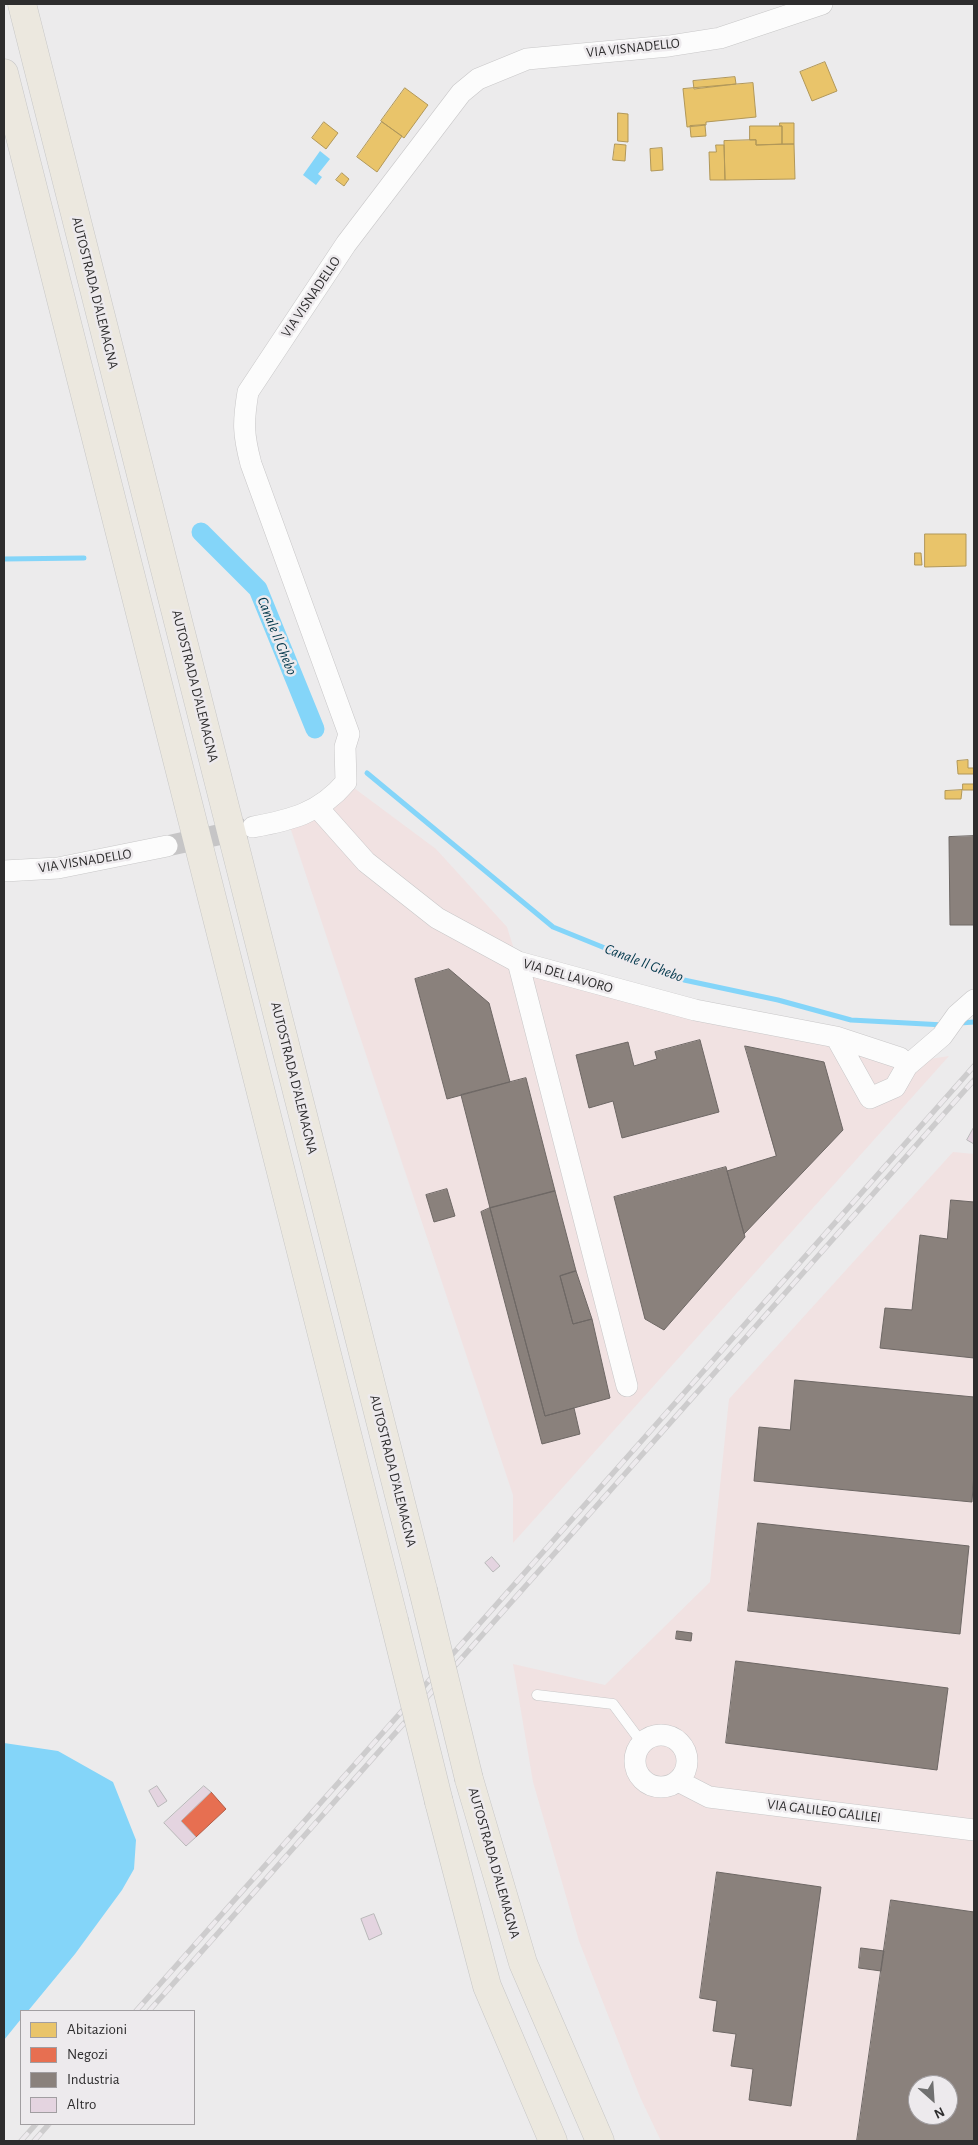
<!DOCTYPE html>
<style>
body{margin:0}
#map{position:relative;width:978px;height:2145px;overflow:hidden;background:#ecebec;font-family:"Alegreya Sans",sans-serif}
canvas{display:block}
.frame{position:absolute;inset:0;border:5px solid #2e2d2e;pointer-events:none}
.legend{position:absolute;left:20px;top:2010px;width:175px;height:115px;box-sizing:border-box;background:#edeaed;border:1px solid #a19ea1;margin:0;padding:6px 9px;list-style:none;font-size:15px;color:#2e2d2e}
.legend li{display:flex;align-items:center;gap:10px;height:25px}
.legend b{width:25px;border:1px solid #a19ea1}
.north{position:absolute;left:908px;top:2075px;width:50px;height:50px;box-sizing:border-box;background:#edeaed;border:1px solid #a19ea1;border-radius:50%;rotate:154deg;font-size:14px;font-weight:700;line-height:20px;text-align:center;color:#2e2d2e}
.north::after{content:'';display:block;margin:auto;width:18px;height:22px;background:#707070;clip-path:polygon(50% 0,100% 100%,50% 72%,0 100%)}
</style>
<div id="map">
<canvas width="978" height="2145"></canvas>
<div class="frame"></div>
<ul class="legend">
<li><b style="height:14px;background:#e9c46a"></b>Abitazioni</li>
<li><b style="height:14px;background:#e76f51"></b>Negozi</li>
<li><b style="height:14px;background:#8a817c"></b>Industria</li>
<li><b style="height:14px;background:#e4d4e0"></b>Altro</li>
</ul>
<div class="north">N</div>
</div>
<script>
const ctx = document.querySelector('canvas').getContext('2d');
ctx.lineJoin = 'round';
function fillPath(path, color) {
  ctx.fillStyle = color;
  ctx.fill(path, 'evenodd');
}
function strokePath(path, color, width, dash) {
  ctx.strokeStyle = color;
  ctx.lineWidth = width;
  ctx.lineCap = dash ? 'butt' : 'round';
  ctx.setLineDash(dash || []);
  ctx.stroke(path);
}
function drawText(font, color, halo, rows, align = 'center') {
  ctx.font = font + ' "Alegreya Sans",sans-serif';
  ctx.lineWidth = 5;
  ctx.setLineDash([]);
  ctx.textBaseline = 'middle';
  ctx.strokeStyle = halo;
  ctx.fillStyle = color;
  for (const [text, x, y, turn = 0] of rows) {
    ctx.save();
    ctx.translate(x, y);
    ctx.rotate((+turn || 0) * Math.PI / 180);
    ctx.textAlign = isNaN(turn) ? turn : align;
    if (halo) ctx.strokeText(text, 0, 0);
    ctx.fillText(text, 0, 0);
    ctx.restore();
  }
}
fillPath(new Path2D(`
 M346,782l90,67 71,78 11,35 392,100 39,-6 -436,487v-48l-225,-674z
 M953,1152l21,2v987h-313l-21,-44 -61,-156 -46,-159 -20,-118 92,21 105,-103 19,-183zM918,2085h30v30h-30z`), '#f1e2e2');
fillPath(new Path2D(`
 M320,151l10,8 -12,15 4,3 -6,8 -13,-10z
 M4,1743l54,8 55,31 23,58 -2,29 -12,21 -47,64 -47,57h-7v8l-17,21z`), '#84d5f9');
const homes = new Path2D(`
 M825,62l12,29 -25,10 -12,-29z
 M735,77l1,7 -42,5 -1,-8z
 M753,83l3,34 -50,5v3l-19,2 -4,-38z
 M405,88l23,17 -24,33 -23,-17z
 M618,113l10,1v28l-10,-1z
 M324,122l14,11 -12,16 -14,-11z
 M382,122l20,14 -25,36 -20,-15z
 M780,123h14v21h-12v-18h-2z
 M705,125l1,11 -15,1 -1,-11z
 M750,126h32v18l-26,1v-5h-6z
 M756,140v5l38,-1 1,35 -70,1 -1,-39z
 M615,144l11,1 -1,16 -12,-1z
 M716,145h8l1,35h-15l-1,-28h7z
 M662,148l1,22 -12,1 -1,-22z
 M342,173l7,6 -5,7 -8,-6z
 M925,534h41v32l-41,1z
 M915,553h6l1,12h-7z
 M968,760v8h6v6h-16l-1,-13z
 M963,784h11v6h-11z
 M962,790l-1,9h-16v-8z`);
fillPath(homes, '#e9c46a');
strokePath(homes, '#b19758', 1);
const shops = new Path2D(`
 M211,1792l15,17 -30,28 -15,-16z`);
fillPath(shops, '#e76f51');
strokePath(shops, '#b05b46', 1);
const industry = new Path2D(`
 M974,836v89h-24l-1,-88z
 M449,969l40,34 21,79 -63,17 -32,-120z
 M700,1040l19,72 -97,26 -9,-37 -24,7 -13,-53 52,-13 6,24 23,-7 -2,-7z
 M745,1046l79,16 19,68 -99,104 -17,-63 49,-15z
 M526,1078l29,113 -65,17 -29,-113z
 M726,1167l19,70 -81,93 -19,-11 -31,-122z
 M447,1189l8,27 -21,6 -8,-27z
 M555,1191l21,80 -16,5 13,48 19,-5 18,79 -65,18 -55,-208z
 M951,1200l23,2v156l-94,-10 5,-40 27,2 8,-75 27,4z
 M490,1208l55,208 29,-8 6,26 -38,10 -61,-232z
 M576,1271l16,48 -19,5 -13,-48z
 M795,1380l179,17v76l-2,29 -218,-21 5,-54 31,3z
 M758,1523l211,23 -9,88 -212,-23z
 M677,1631l15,2 -1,8 -15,-2z
 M736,1661l212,27 -11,82 -211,-27z
 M717,1872l104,15 -30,219 -42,-6 4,-31 -22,-3 5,-32 -23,-3 4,-30 -17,-3z
 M891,1900l83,12v229h-117zM918,2085h30v30h-30z
 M861,1948l23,3 -3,20 -22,-3z`);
fillPath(industry, '#8a817c');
strokePath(industry, '#6e6865', 1);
strokePath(new Path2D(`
 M4,559l80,-1
 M367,773l186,154 131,53 94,20 73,20 93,5
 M960,1023l14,-1`), '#84d5f9', 5);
strokePath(new Path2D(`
 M201,532l57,57 57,140`), '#84d5f9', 19);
const building = new Path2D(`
 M974,1127v17l-7,-4z
 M492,1557l8,9 -7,6 -8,-9z
 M157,1786l10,15 -9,6 -9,-16z
 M204,1786l7,6 -30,29 15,16 -10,9 -22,-23z
 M374,1914l8,20 -13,6 -8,-21z`);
fillPath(building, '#e4d4e0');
strokePath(building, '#b8b7b8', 1);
strokePath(new Path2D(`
 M167,846l79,-17`), '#c6c5c6', 21, [21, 11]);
const service = new Path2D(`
 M537,1695l76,9 29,39`);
const minor = new Path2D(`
 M318,808l48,54 71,56 81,44 177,48 141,27 64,21 7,8 -12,21 -25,11 -34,-61
 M253,827c38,-7 67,-14 93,-45l-1,-35 4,-13 -98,-270c-8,-30 -8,-42 -3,-72l98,-148 115,-151 17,-14 49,-20 142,-13 51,-8 102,-34
 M4,871l54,-3 109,-22
 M518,962l109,424
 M907,1066l35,-30 15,-21 17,-15
 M635 1761a26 26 0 1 1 52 0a26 26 0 1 1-52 0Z
 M678,1781l31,16 265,33`);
const motorway = new Path2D(`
 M22,4l401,1586
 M4,73l390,1547
 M469,1779l54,184 77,178
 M439,1802l48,184 66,155`);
strokePath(service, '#c8c7c8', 11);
strokePath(minor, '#c8c7c8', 22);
strokePath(motorway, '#c6c6c6', 29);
strokePath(service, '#fcfcfc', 10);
strokePath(minor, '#fcfcfc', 21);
strokePath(motorway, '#ece8df', 28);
const rail = new Path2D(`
 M136,2011l838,-945
 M149,2011l825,-931
 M21,2141l15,-17
 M34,2141l15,-17`);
strokePath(rail, '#cdcccd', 5.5);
strokePath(rail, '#edeaed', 4, [11]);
const motorwayBridge = new Path2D(`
 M423,1590l46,189
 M394,1620l45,182`);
strokePath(motorwayBridge, '#c6c6c6', 29, []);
strokePath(motorwayBridge, '#ece8df', 28);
drawText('14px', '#2e2d2e', '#edeaed', [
 ["VIA VISNADELLO",633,48,-6],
 ["AUTOSTRADA D'ALEMAGNA",95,293,76],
 ["VIA VISNADELLO",311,297,-56],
 ["AUTOSTRADA D'ALEMAGNA",195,686,76],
 ["VIA VISNADELLO",85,861,-9],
 ["VIA DEL LAVORO",568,976,16],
 ["AUTOSTRADA D'ALEMAGNA",294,1078,76],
 ["AUTOSTRADA D'ALEMAGNA",393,1471,76],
 ["VIA GALILEO GALILEI",824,1811,7],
 ["AUTOSTRADA D'ALEMAGNA",494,1863,74]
]);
drawText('italic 15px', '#01374b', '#edeaed', [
 ["Canale Il Ghebo",277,636,68],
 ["Canale Il Ghebo",644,963,21]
]);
</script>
